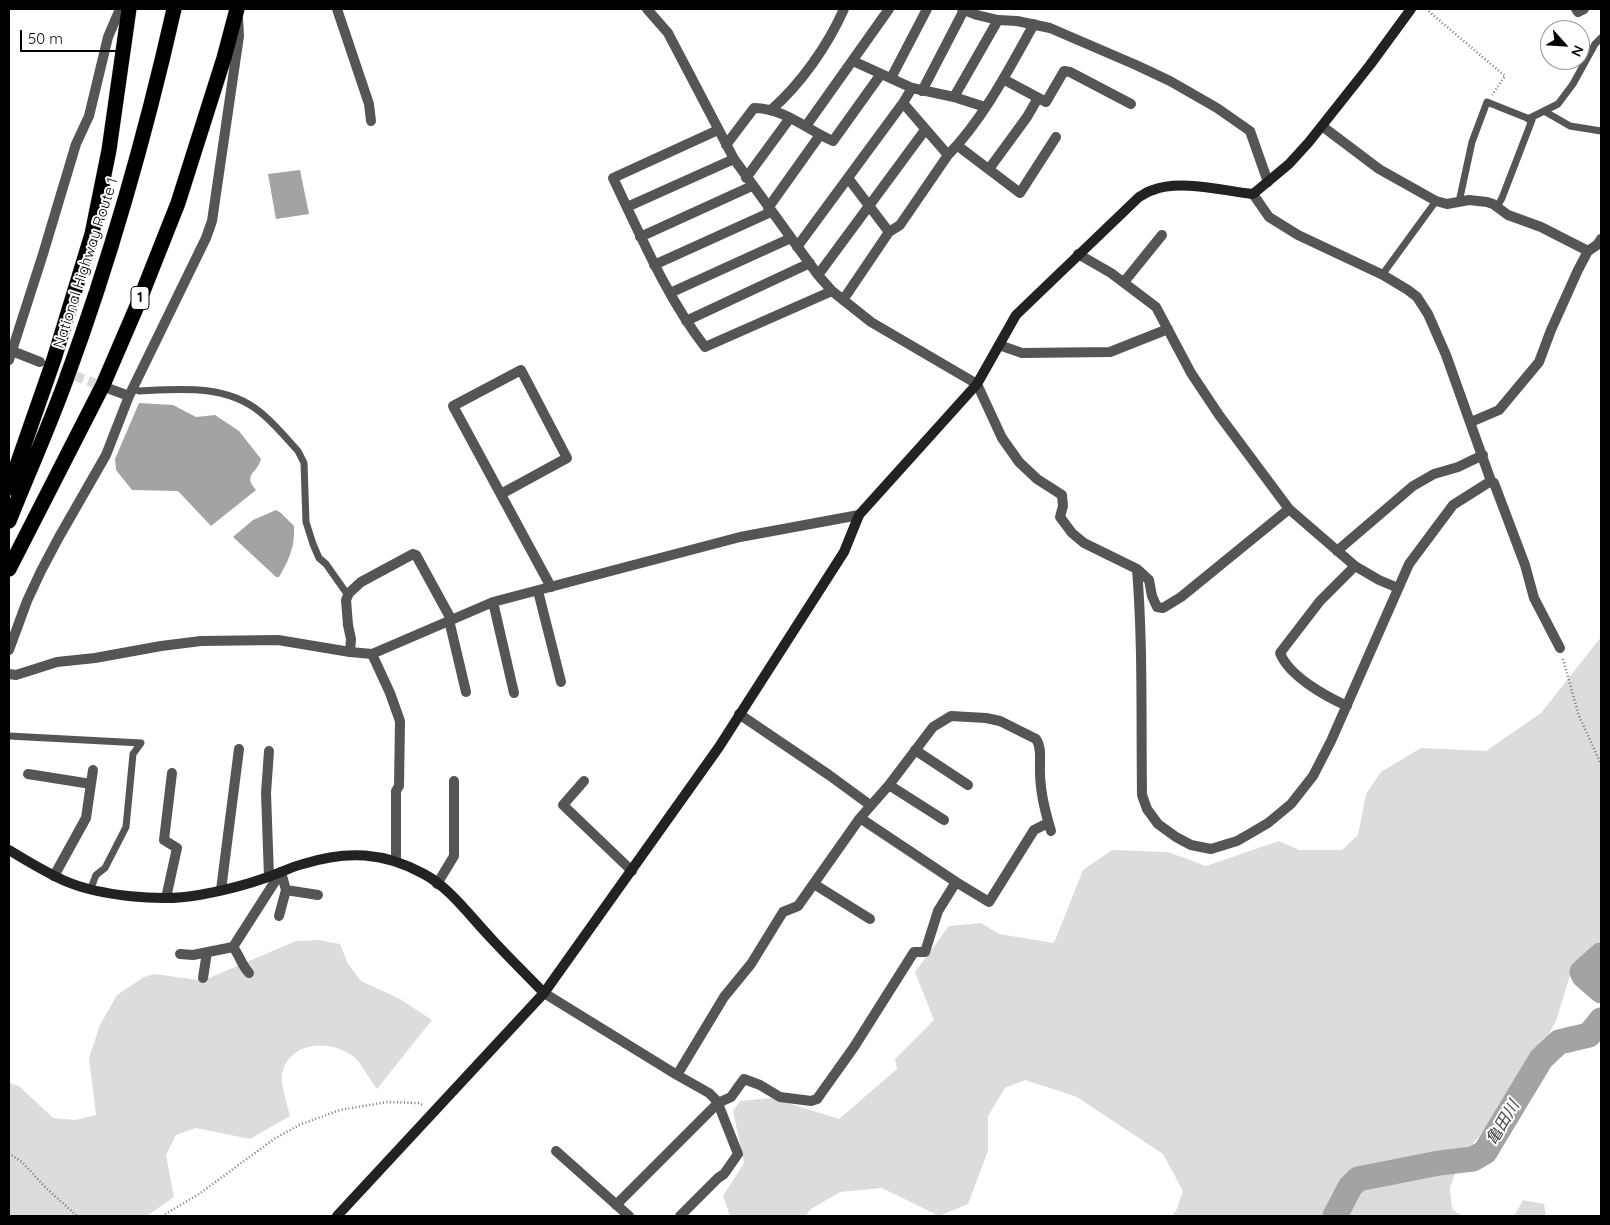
<!DOCTYPE html>
<meta charset="utf-8">
<style>
body{margin:0}
#map{position:relative;width:1610px;height:1225px;overflow:hidden;background:#fff;font-family:Quicksand,sans-serif}
canvas{display:block}
.frame{position:absolute;inset:0;border:10px solid #000;pointer-events:none}
.north{position:absolute;left:1540px;top:20px;width:50px;height:50px;box-sizing:border-box;background:#fff;border:1px solid #999;border-radius:50%;rotate:116deg;font-size:14px;font-weight:700;line-height:20px;text-align:center;color:#000}
.north::after{content:'';display:block;margin:auto;width:18px;height:22px;background:#000;clip-path:polygon(50% 0,100% 100%,50% 72%,0 100%)}
.scale{position:absolute;left:20px;top:30px;width:104px;height:22px;box-sizing:border-box;border:2px solid #000;border-top:0;padding-left:6px;font-size:15px;line-height:18px;white-space:nowrap;color:#000;-webkit-text-stroke:4px #fff;paint-order:stroke}
</style>
<div id="map">
<canvas width="1610" height="1225"></canvas>
<div class="frame"></div>
<div class="north">N</div>
<div class="scale">50 m</div>
</div>
<script>
const ctx = document.querySelector('canvas').getContext('2d');
ctx.lineJoin = 'round';
function fillPath(path, color) {
  ctx.fillStyle = color;
  ctx.fill(path, 'evenodd');
}
function strokePath(path, color, width, dash) {
  ctx.strokeStyle = color;
  ctx.lineWidth = width;
  ctx.lineCap = dash ? 'butt' : 'round';
  ctx.setLineDash(dash || []);
  ctx.stroke(path);
}
function drawText(font, color, halo, rows, align = 'center') {
  ctx.font = font + ' Quicksand,"Noto Sans JP",sans-serif';
  ctx.lineWidth = 4;
  ctx.setLineDash([]);
  ctx.textBaseline = 'middle';
  ctx.strokeStyle = halo;
  ctx.fillStyle = color;
  for (const [text, x, y, turn = 0] of rows) {
    ctx.save();
    ctx.translate(x, y);
    ctx.rotate((+turn || 0) * Math.PI / 180);
    ctx.textAlign = isNaN(turn) ? turn : align;
    if (halo) ctx.strokeText(text, 0, 0);
    ctx.fillText(text, 0, 0);
    ctx.restore();
  }
}
fillPath(new Path2D(`
 M1601,637v327l-31,11 -14,46 -36,64 -52,65 -11,17 -7,21 2,21 10,7h-291l5,-5 7,-20 -20,-37 -86,-57 -52,-17 -20,8 -17,28v35l-20,53 -29,12 -57,-28 -42,4 -29,17 -6,7h-75l-7,-20 21,-33 -11,-52 7,-10 32,-3 67,21 58,-50 -2,-10 39,-39 -19,-48 34,-46 32,-3 18,11 55,9 29,-73 29,-20 56,2 38,14 73,-25 20,9h43l16,-15 8,-41 15,-22 40,-24 65,3 55,-38z
 M319,940l21,4 8,20 13,17 39,18 32,21 -55,69c-7,-9 -13,-21 -20,-29 -22,-22 -68,-20 -75,14 -2,8 6,33 8,42l-40,23 -54,-11 -20,7 -10,20 8,42 -27,19h-138v-133l10,3 34,32 22,2 21,-5 -7,-57 11,-33 17,-30 27,-18 10,-3 44,6 11,-2 87,-37z
 M1523,1200l21,4 2,12h-32z`), '#dcdcdc');
fillPath(new Path2D(`
 M300,170l9,44 -33,5 -8,-45z
 M139,403l34,2 23,12 19,-2 24,16 22,28c-3,14 -19,15 -5,31l-45,36 -33,-35 -46,-1 -16,-20 -1,-11z
 M276,510l5,3 13,13c1,21 -5,34 -15,51h-3l-43,-40 20,-17z`), '#a3a3a3');
strokePath(new Path2D(`
 M1601,955l-19,17 2,4 17,15
 M1335,1216l15,-29 8,-8 81,-16 34,-4 12,-7 56,-93 18,-17 30,-7 12,-15`), '#a3a3a3', 25);
strokePath(new Path2D(`
 M46,365l61,23`), '#d9d9d9', 10, [10, 5]);
const highway = new Path2D(`
 M9,488l45,-129 38,-125 17,-84 20,-141
 M9,521c19,-48 41,-96 58,-144 44,-120 79,-244 107,-368
 M9,569l94,-184 37,-86 38,-96 46,-145 13,-49`);
strokePath(highway, '#dbdbdb', 16);
strokePath(new Path2D(`
 M1426,9l79,67 -13,19
 M1563,659l16,57 22,48
 M9,1153l14,10 22,24 32,29
 M162,1216l37,-22 75,-55 25,-14 41,-15 47,-8 31,1 5,2`), '#777', 2.5, [1, 2.5]);
strokePath(new Path2D(`
 M1544,111l26,15 31,5
 M1528,119l30,-15 15,-20 22,-40 6,-6
 M1459,202l13,-60 15,-40 45,18 -30,78 -5,9
 M1382,275l54,-74
 M133,389l6,2c41,-2 87,-7 121,21 14,11 26,26 38,39l6,12 2,59 7,22 6,14 7,6 19,27 4,2
 M9,736l132,7 -8,11 -7,73 -21,41 -9,7 -5,13`), '#555', 7);
strokePath(new Path2D(`
 M337,9l32,95 2,17
 M647,9l21,24 66,126 84,116 14,16 39,31 106,62 25,54 17,24 18,17 25,16 1,11 -3,11 12,16 12,10 53,26c6,75 4,150 5,226l5,14 11,15 18,13 15,8 20,4 26,-8 14,-8 17,-10 23,-19 22,-28 18,-35 78,-177 44,-59 38,-24
 M962,9l15,6 21,5 19,1 33,7 86,37 34,16 47,27 33,23 18,51
 M1576,9l2,3 6,-3
 M853,61l59,27 42,9 31,10
 M891,78l36,-69
 M1003,79l43,23 18,-31 6,1 61,32
 M922,91l42,-81
 M954,97l44,-77
 M903,103l45,52
 M771,110c30,-26 57,-65 73,-101
 M806,126l83,-117
 M1322,126l57,43 57,32 11,3 22,-4 18,2 6,2 15,11 33,12 47,24
 M718,130l-105,48c28,58 53,118 92,169l127,-56
 M726,145l28,-37c30,0 53,22 79,33l48,-67
 M958,146l62,47 36,-56
 M989,169l38,-52 11,-19
 M746,178l44,-60
 M848,178l41,54
 M1253,194l16,23 29,18 85,40 25,15 9,7 11,17 18,41 45,126 3,2 31,82 9,33 26,50
 M627,207l107,-48
 M768,208l52,-73
 M640,237l112,-51
 M797,247l106,-144 9,-15
 M1078,254l33,19 45,34 35,66 28,42 70,94 66,57 24,14 19,8
 M654,265l117,-53
 M818,275l107,-145
 M1124,282l38,-47
 M670,293l121,-55
 M843,300l46,-68 11,-7 48,-70c36,-37 61,-86 86,-131
 M686,321l124,-58
 M999,345l23,8 88,-1 58,-23
 M12,351l28,11
 M9,360l34,-106 33,-110 13,-28 19,-79 12,-28
 M110,389l19,7
 M1471,422l28,-12 40,-48 12,-32 27,-60 10,-19 9,-6 4,-6
 M501,494l66,-36 -46,-88 -68,36 98,181
 M1337,551l76,-65 21,-12 24,-7 25,-12
 M1137,569l12,11 3,16 5,11 6,1 18,-11 108,-88
 M538,591l23,91
 M493,602l21,91
 M449,620l17,72
 M9,650l18,-49 14,-30 18,-34 47,-82 23,-59 77,-158 6,-17 27,-185 -1,-19
 M350,652l1,-13 -3,-14 -2,-25 3,-7 12,-11 52,-28 3,1 35,64
 M372,654l18,39 10,28 -1,65 -3,5v70
 M9,674l7,1 41,-13 38,-4 66,-12 40,-5 77,-1 72,12 22,2 121,-52 247,-65 119,-22
 M1347,706c-22,-10 -58,-30 -67,-53l40,-52 35,-35
 M739,714l90,61 41,30
 M915,750l53,35
 M269,751l-3,42 3,84
 M28,774l63,10
 M584,781l-21,24 69,66
 M889,785l55,35
 M860,818l96,64 33,20 45,-72 14,-7
 M281,872l5,18 32,5
 M54,876l32,-58 7,-48
 M437,884l17,-28v-75
 M814,884l56,35
 M221,890l18,-141
 M166,898l11,-50 -13,-8 8,-67
 M279,916l7,-26
 M233,947c7,9 8,17 16,26
 M180,954l13,1 40,-8 48,-75
 M203,978l4,-26
 M544,993l133,82 32,18 8,8 21,53 -14,20 -6,4 -38,38
 M677,1075l47,-78 27,-33 32,-52 15,-6 62,-88 29,-33 44,-58 18,-11 35,2 14,3 36,18c5,7 4,15 4,23 -1,25 4,46 11,69
 M556,1151l73,65
 M616,1205l102,-102 13,-6 13,-18 16,6 20,12 31,4 6,-2 37,-52 60,-95h11l13,-41 18,-29`), '#555', 10);
strokePath(new Path2D(`
 M9,850c18,11 36,22 56,31 35,15 96,21 134,14 23,-4 47,-10 69,-18 12,-4 23,-10 35,-13 44,-14 81,-12 121,10 26,14 45,41 65,62 18,20 37,38 55,57
 M337,1216l207,-223 175,-246 125,-195 15,-37 118,-131 39,-69 123,-118c4,-2 9,-6 14,-7 27,-11 71,1 100,4l36,-30 20,-22 61,-77 41,-56`), '#222', 10);
strokePath(highway, '#000', 15);
for (const [x, y, w] of [
 [140,298,18]
]) {
  const box = new Path2D();
  box.roundRect(x - w / 2, y - 11.5, w, 23, 4);
  ctx.fillStyle = '#fff';
  ctx.fill(box);
  strokePath(box, '#000', 1);
}
drawText('bold 14px', '#000', null, [
 ["1",140,298]
]);
drawText('15px', '#000', '#fff', [
 ["National Highway Route 1",86,263,-72]
]);
drawText('italic 16px', '#444', '#fff', [
 ["亀田川",1503,1123,-59]
]);
</script>
